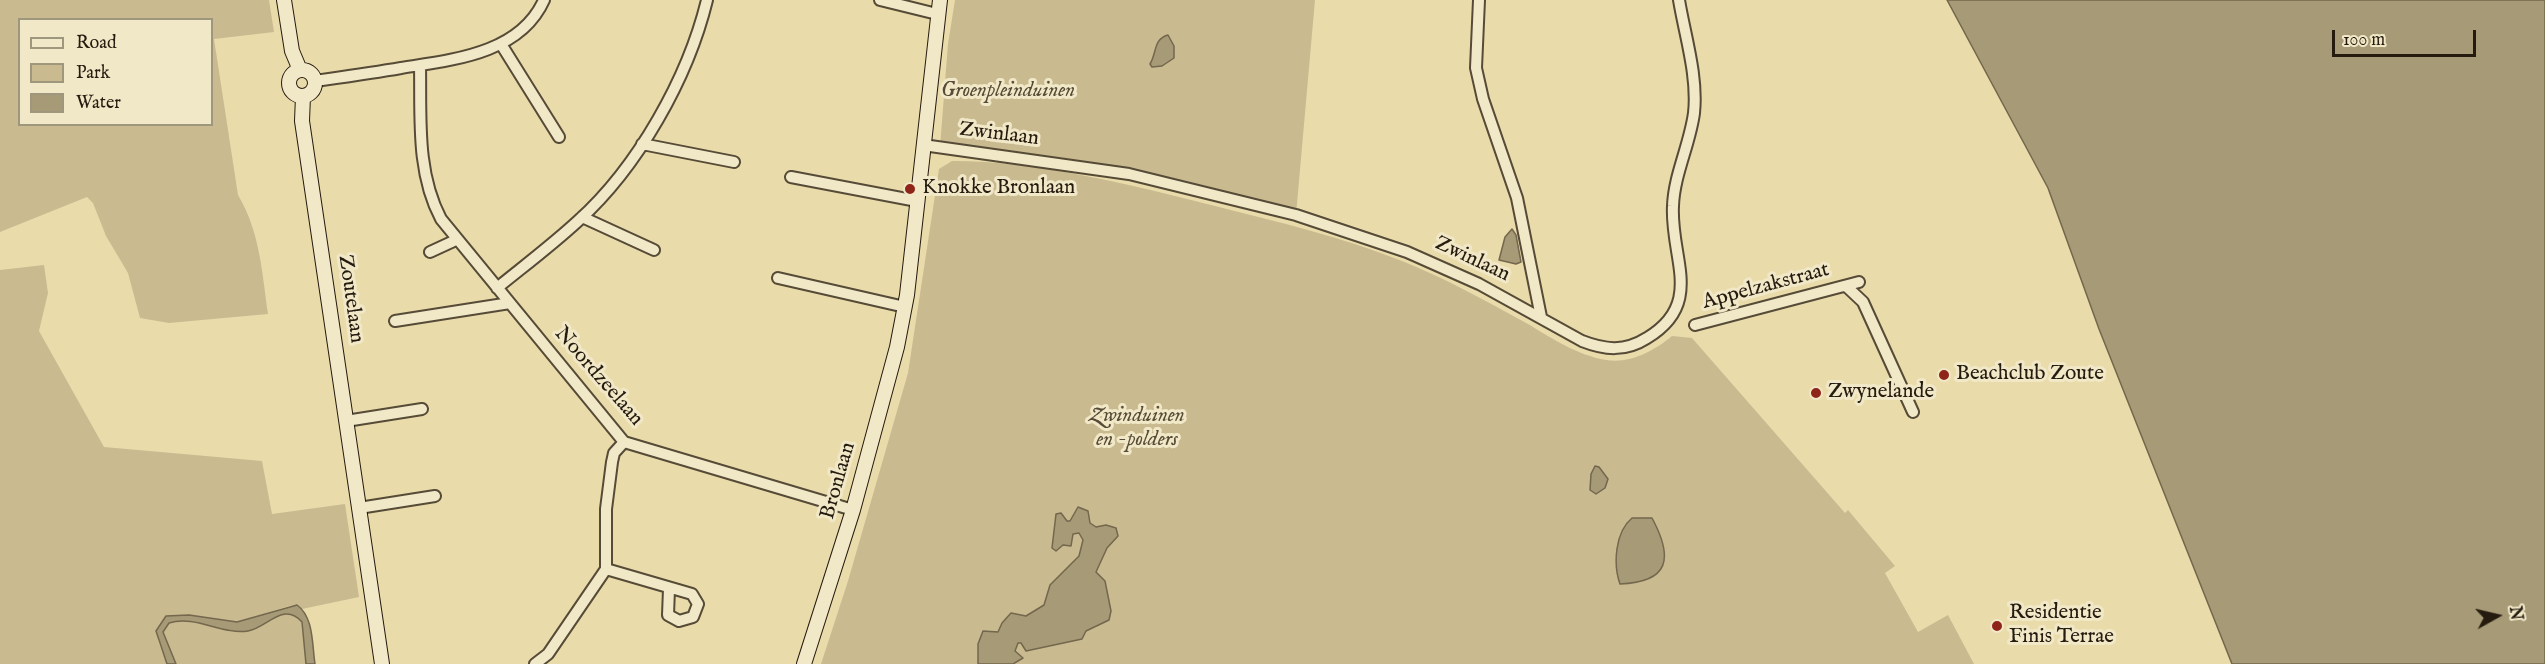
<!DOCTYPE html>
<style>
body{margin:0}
#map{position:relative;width:2545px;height:664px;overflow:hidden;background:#eadbab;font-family:"IM FELL English",serif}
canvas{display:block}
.legend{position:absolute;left:18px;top:18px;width:195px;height:108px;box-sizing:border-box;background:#f1e8c8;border:2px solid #9f967e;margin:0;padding:8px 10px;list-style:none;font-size:18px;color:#251b0f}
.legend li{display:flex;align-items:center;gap:12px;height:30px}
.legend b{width:30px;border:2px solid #9f967e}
.north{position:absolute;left:2467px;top:586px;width:60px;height:60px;-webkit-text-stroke:4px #f1e8c8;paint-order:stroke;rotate:82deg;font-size:16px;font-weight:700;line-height:24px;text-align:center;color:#251b0f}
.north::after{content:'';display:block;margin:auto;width:21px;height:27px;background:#251b0f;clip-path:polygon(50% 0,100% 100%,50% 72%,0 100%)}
.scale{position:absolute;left:2332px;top:30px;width:144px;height:27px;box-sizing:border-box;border:3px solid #251b0f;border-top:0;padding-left:8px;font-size:18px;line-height:21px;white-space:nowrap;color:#251b0f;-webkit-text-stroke:4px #f1e8c8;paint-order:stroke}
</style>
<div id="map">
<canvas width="2545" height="664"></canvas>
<ul class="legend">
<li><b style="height:8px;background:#f1e8c8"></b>Road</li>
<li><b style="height:16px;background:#c9ba90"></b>Park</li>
<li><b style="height:16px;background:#a79a76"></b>Water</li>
</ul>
<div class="north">N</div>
<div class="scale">100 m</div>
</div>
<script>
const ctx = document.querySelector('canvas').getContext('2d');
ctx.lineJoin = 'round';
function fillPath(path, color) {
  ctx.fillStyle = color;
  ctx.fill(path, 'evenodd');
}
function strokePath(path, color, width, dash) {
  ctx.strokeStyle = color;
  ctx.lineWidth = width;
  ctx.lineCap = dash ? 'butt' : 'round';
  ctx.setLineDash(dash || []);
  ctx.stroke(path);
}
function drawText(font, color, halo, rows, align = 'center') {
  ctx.font = font + ' "IM FELL English",serif';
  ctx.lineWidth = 6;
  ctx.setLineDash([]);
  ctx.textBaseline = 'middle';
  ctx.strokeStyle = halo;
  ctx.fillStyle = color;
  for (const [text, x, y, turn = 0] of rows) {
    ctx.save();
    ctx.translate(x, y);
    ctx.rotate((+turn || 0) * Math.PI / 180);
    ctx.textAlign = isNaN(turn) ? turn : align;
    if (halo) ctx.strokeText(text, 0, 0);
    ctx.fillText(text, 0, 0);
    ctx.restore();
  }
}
fillPath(new Path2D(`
 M0,0h269l5,32 -60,7 24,156c22,37 24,77 30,119l-99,9 -29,-5 -12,-45 -22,-37 -13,-33 -6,-6 -87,35zM20,20h192v104h-192z
 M955,0h360l-19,215 -167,-41 -189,-27 8,-103z
 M952,161c87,0 179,24 263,45 63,16 127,31 187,55 43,17 86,41 126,63 25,15 49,31 78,36 24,4 48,-9 66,-24l20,2 153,175 3,-3 47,56 -10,7 33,59 30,-17 26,49h-1153l27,-83 60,-208 31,-204z
 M44,265l4,28 -9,38 65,116 158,14 10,53 73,-10 14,93 -57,12 -5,-4 -8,1 -52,16 -48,-7 -23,1 -8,24 9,24h-167v-394z
 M280,614h13l9,8 4,42h-130l-13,-32c7,-27 56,1 74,0 17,-1 28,-10 43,-18z`), '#c9ba90');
const water = new Path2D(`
 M1947,0h598v664h-313l-133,-335 -51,-141z
 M1168,35l6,11v12l-12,8 -10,1 -2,-3c7,-11 3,-25 18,-29z
 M1512,229l4,6 5,27 -5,2 -17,-4 6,-23z
 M1595,466l4,1 9,12 -3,9 -9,6 -6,-4 1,-16z
 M1078,507l10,4 2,12 6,4 10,-2 10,3 2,8 -11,12 -11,24 9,9 6,30 -2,9 -23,11 -4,8 -56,12 -5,-8h-3l-3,8 8,7 -10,6h-35v-20l5,-13 15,1 4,-9 9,-10 15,3 18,-11 6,-20 29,-29 4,-16 -4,-7 -6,1 -2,12 -8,-1 -7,6 -4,-3 4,-34 5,-1 6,8h3z
 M1632,518h20c22,41 17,64 -32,66 -7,-20 -5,-52 12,-66z
 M297,605c17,12 15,40 18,59h-9l-4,-42c-19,-21 -35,6 -54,9 -27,4 -52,-16 -79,-8l-6,9 13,32h-9l-11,-33 10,-15 23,-1 48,7z`);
fillPath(water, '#a79a76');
strokePath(water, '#73674d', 1.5);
const street = new Path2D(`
 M880,0l57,14
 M1479,0l-3,68 7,31 34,99 24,119
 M501,44l58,93
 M420,65c1,52 -4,107 21,154l183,223 229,68
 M315,81c28,-4 57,-8 86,-13 51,-8 119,-14 143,-68
 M642,144l92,18
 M923,145l206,29 167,41 111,37 72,32 103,57c23,9 43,11 65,-3 58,-35 23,-80 26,-132 1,-31 17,-62 21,-93 4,-37 -9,-77 -15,-113
 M791,177l126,24
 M582,217l72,33
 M430,252l26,-12
 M778,278l127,29
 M1846,286l17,16 50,110
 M497,288c27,-22 55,-43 81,-67 60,-54 110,-143 129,-221
 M395,321l115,-18
 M1695,325l164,-43
 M346,421l76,-12
 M359,508l76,-12
 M606,569l86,25 6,10 -5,13 -14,4 -11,-6 1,-26
 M535,664l13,-10 58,-85v-60l6,-47 2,-9 10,-11`);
const secondary = new Path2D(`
 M284,0l8,51 8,19
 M289 83a13 13 0 1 1 26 0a13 13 0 1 1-26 0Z
 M303,96l-1,25 80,543
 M804,664l49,-154 44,-163 10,-52 33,-295`);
strokePath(street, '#564b36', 14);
strokePath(secondary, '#251b0f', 16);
strokePath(street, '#f1e8c8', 10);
strokePath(secondary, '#f1e8c8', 14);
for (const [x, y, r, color] of [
 [910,189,6,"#8f2418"],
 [1944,375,6,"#8f2418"],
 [1816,393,6,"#8f2418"],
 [1997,626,6,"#8f2418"]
]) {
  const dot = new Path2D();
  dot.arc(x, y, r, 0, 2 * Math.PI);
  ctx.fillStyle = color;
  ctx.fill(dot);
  strokePath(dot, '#f1e8c8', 2);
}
drawText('italic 21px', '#564b36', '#f1e8c8', [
 ["Groenpleinduinen",1008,92],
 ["Zwinduinen",1137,417],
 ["en -polders",1137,441]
]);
drawText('21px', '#251b0f', '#f1e8c8', [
 ["Zwinlaan",999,135,7],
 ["Zwinlaan",1472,260,25],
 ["Appelzakstraat",1766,287,-15],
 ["Zoutelaan",350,299,82],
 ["Noordzeelaan",598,377,49],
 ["Bronlaan",839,481,-74]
]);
drawText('21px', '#251b0f', '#f1e8c8', [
 ["Knokke Bronlaan",922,189],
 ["Beachclub Zoute",1956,375],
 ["Zwynelande",1828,393],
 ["Residentie",2009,614],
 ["Finis Terrae",2009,638]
], 'left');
</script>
